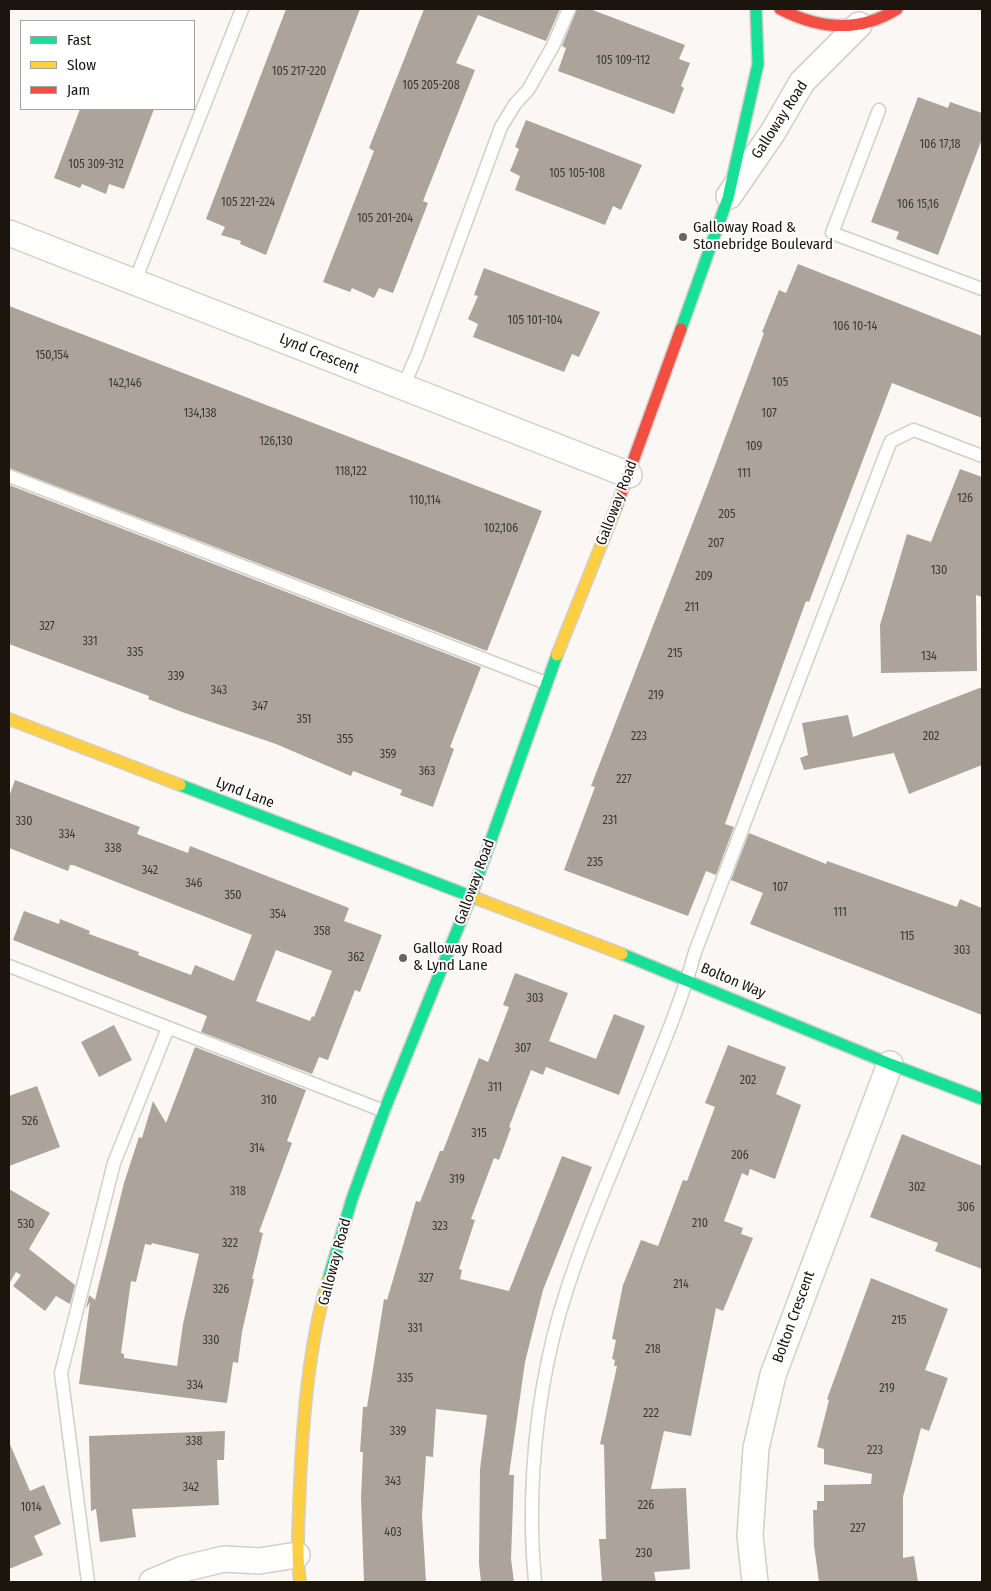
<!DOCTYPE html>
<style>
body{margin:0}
#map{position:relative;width:991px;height:1591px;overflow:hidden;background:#faf7f4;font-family:"Fira Sans Condensed",sans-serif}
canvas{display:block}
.frame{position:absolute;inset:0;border:10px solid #1b150e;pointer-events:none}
.legend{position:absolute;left:20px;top:20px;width:175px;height:90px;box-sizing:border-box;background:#fff;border:1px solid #a4a19f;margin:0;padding:6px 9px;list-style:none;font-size:15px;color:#1b150e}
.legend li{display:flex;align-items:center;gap:10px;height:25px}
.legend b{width:25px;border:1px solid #a4a19f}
</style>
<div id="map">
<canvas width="991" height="1591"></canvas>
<div class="frame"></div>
<ul class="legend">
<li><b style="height:6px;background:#16e098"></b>Fast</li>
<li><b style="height:6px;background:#ffcf43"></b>Slow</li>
<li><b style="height:6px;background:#f24e42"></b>Jam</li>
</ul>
</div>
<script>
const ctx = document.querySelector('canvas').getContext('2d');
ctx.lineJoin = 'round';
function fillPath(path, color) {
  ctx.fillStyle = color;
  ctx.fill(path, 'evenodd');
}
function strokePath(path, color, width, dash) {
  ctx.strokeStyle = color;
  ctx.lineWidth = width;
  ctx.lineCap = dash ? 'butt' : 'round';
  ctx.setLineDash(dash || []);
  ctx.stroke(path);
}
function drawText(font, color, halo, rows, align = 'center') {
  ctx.font = font + ' "Fira Sans Condensed",sans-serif';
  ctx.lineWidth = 4;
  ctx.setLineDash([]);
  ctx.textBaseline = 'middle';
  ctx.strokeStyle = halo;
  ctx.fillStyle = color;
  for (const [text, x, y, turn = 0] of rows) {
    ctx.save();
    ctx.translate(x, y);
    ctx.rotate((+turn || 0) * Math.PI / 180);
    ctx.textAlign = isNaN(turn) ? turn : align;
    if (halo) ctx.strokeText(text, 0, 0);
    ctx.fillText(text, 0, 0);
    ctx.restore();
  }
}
fillPath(new Path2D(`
 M286,9h74l-94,246 -26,-11 1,-3 -20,-6 4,-8 -19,-8z
 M424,9h136l-14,32 -68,-26 -22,48 19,7 -52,131 5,2 -35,90 -14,-5 -5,10 -22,-10 -2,4 -27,-10 51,-131 -5,-3z
 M577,9h13l95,36 -6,14 11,4 -9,23 3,2 -10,26 -116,-43 8,-23 -4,-2z
 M918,97l30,11 2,-6 32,11v26l-44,116 -42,-16 3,-7 -28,-10z
 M80,109h74l-30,80 -15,-5 -3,10 -24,-10 -2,4 -26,-10z
 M526,120l116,45 -21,45 -8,-4 -8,19 -90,-35 5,-14 -10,-5 9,-22 -4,-2z
 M798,264l184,72v82l-90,-35 -83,219 -3,-1 -81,223 9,3 -18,48 -10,-4 -18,45 -124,-46 31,-83 -4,-1 118,-305 55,-148 -2,-1 17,-42 7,3z
 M484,268l116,44 -21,45 -7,-3 -8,18 -91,-35 5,-13 -10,-5 10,-23 -4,-1z
 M9,306l533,205 -55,140 -478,-183z
 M960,469l22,8v120l-6,-2 1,76 -96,2 -1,-48 27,-91 24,8z
 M9,485l472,182 -31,80 4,2 -21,58 -33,-12 2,-5 -49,-19 -2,5 -75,-32 -94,-32 -34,-13 1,-3 -140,-52z
 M982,687v78l-73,29 -15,-41 -90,17 -4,-12 8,-3 -6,-32 46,-8 5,22z
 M15,780l125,47 -3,7 51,19 2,-7 159,62 -5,13 38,14 -22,57 -5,-2 -27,70 -9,-3 -7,17 -111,-42 6,-16 -194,-76 11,-29 35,13 1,-5 30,12 -1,3 50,18 -1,3 53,20 4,-10 39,16 18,-46 -179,-70h-3l-2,6 -59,-23v-51zM276,950l56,21 -18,46 -2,-1 -2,5 -54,-20z
 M749,833l77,31 1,-3 130,46 3,-8 22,9v107l-232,-91 13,-31 -32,-13z
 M515,973l53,20 -19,48 47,18 18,-45 31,12 -26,69 -73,-28 -3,8 -12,-5 -22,57 2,1 -12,32 -5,-2 -23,61 4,1 -16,49 3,1 -2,9 49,12 53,-135 30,11 -49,123 -18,72 -16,113h5l-3,84 3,23h-33l-2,-19 1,-94 7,-54 -51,-6 -3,48 -7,-1 -4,60 4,66h-62l-3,-84 2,-46h-3l3,-45h4l17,-108 3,1 29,-99 4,1 20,-51h3l36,-93 9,4 21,-55 -6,-2z
 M114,1025l18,35 -33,17 -18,-35z
 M728,1045l58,22 -10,27 25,11 -26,74 -25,-10 -2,7 -6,-3 -18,48 19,7 -2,6 12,4 -30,73 -7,-3 -25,128 -27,-5 -13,58 35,-1 4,81 -36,3 2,10h-54l-3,-43h7l-2,-94 -4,-1 17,-78h-3l1,-6 -3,-1 4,-19 -4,-1 11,-54 18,-45 17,6 25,-66 4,1 28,-74 -10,-4z
 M195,1047l111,43 -19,51 5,2 -33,89 4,1 -11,46h2l-12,53 -4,31 -5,-1 -6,41 -148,-19 11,-82 -4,7 3,-14 6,5 29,-117 15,-46 3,1 11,-37 13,22zM152,1243l47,11 -16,70 -6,42 -53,-8v-4l-3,-1 10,-72 5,1 9,-38 6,1z
 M37,1086l23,61 -51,19v-70z
 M902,1134l80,32v103l-47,-18 3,-8 -68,-26z
 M9,1189l41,24 -21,36 46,36 -5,19 -14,-8 -11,15 -32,-25 8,-11 -5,-3 -7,12z
 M871,1278l77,31 -23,61 23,8 -19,53 -8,-3 -18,69v61l11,-2 4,26h-99l-5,-37 -1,-35h4v-9h7v-16l47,-1 1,-10 -48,-10v-15l-7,-2 12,-47 -2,-1z
 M225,1431l-1,29h-7l2,45 -87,4 4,28 -36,5 -4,-33 -5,2 -2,-75z
 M9,1442l21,49 14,-6 17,39 -27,12 9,19 -34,14z`), '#aca49b');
const lane = new Path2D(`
 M879,110l-47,123 150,56
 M135,281l107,-272
 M403,387l14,-32 84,-228 14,-23 13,-14 25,-44 16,-37
 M9,476l537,207
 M9,966l375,145
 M88,1582l-27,-209 53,-210 54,-135
 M535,1582c-7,-72 -2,-151 13,-222 18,-88 58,-172 91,-256 20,-50 42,-100 56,-152l191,-499 5,-12 23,-11 68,26`);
const street = new Path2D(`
 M729,196l44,-64 29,-50 57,-57
 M9,233l620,242
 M152,1582l31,-13 41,-10 35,2 38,-6
 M755,1582l-5,-46 6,-88 17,-73 117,-311`);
const fast = new Path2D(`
 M681,329l47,-131 30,-134 -2,-55
 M180,785l298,114
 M622,954l268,110 92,35
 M328,1280l24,-81 32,-88 87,-215 86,-241`);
const slow = new Path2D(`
 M557,655l59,-147
 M9,719l171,66
 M478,899l144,55
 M300,1582c-4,-33 -1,-65 0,-99 3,-65 9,-140 28,-203`);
const jam = new Path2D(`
 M780,9c39,20 79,24 117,0
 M616,508l65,-179`);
strokePath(lane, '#d3cec9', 15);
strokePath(street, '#d3cec9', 28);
strokePath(fast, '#d3cec9', 14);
strokePath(slow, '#d3cec9', 14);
strokePath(jam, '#d3cec9', 14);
strokePath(lane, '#fefefd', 12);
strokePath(street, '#fefefd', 25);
strokePath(fast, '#16e098', 11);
strokePath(slow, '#ffcf43', 11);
strokePath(jam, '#f24e42', 11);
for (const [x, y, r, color] of [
 [683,237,5,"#69645e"],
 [403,958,5,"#69645e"]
]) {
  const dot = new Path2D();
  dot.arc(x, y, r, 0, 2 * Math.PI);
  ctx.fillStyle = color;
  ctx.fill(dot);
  strokePath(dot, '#fff', 2);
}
drawText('12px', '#3f3931', null, [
 ["105 109-112",623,61],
 ["105 217-220",299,72],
 ["105 205-208",431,86],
 ["106 17,18",940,145],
 ["105 309-312",96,165],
 ["105 105-108",577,174],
 ["105 221-224",248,203],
 ["106 15,16",918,205],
 ["105 201-204",385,219],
 ["105 101-104",535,321],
 ["106 10-14",855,327],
 ["150,154",52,356],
 ["105",780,383],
 ["142,146",125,384],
 ["134,138",200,414],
 ["107",769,414],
 ["126,130",276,442],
 ["109",754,447],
 ["118,122",351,472],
 ["111",744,474],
 ["126",965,499],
 ["110,114",425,501],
 ["205",727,515],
 ["102,106",501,529],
 ["207",716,544],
 ["130",939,571],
 ["209",704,577],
 ["211",692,608],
 ["327",47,627],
 ["331",90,642],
 ["335",135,653],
 ["215",675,654],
 ["134",929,657],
 ["339",176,677],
 ["343",219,691],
 ["219",656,696],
 ["347",260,707],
 ["351",304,720],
 ["223",639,737],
 ["202",931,737],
 ["355",345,740],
 ["359",388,755],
 ["363",427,772],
 ["227",624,780],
 ["231",610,821],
 ["330",24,822],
 ["334",67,835],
 ["338",113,849],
 ["235",595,863],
 ["342",150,871],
 ["346",194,884],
 ["107",780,888],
 ["350",233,896],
 ["111",840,913],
 ["354",278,915],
 ["358",322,932],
 ["115",907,937],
 ["303",962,951],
 ["362",356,958],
 ["303",535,999],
 ["307",523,1049],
 ["202",748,1081],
 ["311",495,1088],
 ["310",269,1101],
 ["526",30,1122],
 ["315",479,1134],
 ["314",257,1149],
 ["206",740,1156],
 ["319",457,1180],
 ["302",917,1188],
 ["318",238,1192],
 ["306",966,1208],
 ["210",700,1224],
 ["530",26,1225],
 ["323",440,1227],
 ["322",230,1244],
 ["327",426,1279],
 ["214",681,1285],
 ["326",221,1290],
 ["215",899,1321],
 ["331",415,1329],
 ["330",211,1341],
 ["218",653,1350],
 ["335",405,1379],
 ["334",195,1386],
 ["219",887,1389],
 ["222",651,1414],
 ["339",398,1432],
 ["338",194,1442],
 ["223",875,1451],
 ["343",393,1482],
 ["342",191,1488],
 ["226",646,1506],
 ["1014",31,1508],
 ["227",858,1529],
 ["403",393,1533],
 ["230",644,1554]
]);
drawText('15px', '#1b150e', '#fff', [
 ["Galloway Road",780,120,-57],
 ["Lynd Crescent",319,354,22],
 ["Galloway Road",617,503,-69],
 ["Lynd Lane",245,793,21],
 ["Galloway Road",475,882,-70],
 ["Bolton Way",733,981,23],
 ["Galloway Road",335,1262,-75],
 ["Bolton Crescent",794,1317,-70]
]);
drawText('15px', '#1b150e', '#fff', [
 ["Galloway Road &",693,228],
 ["Stonebridge Boulevard",693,245],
 ["Galloway Road",413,949],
 ["& Lynd Lane",413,966]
], 'left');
</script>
